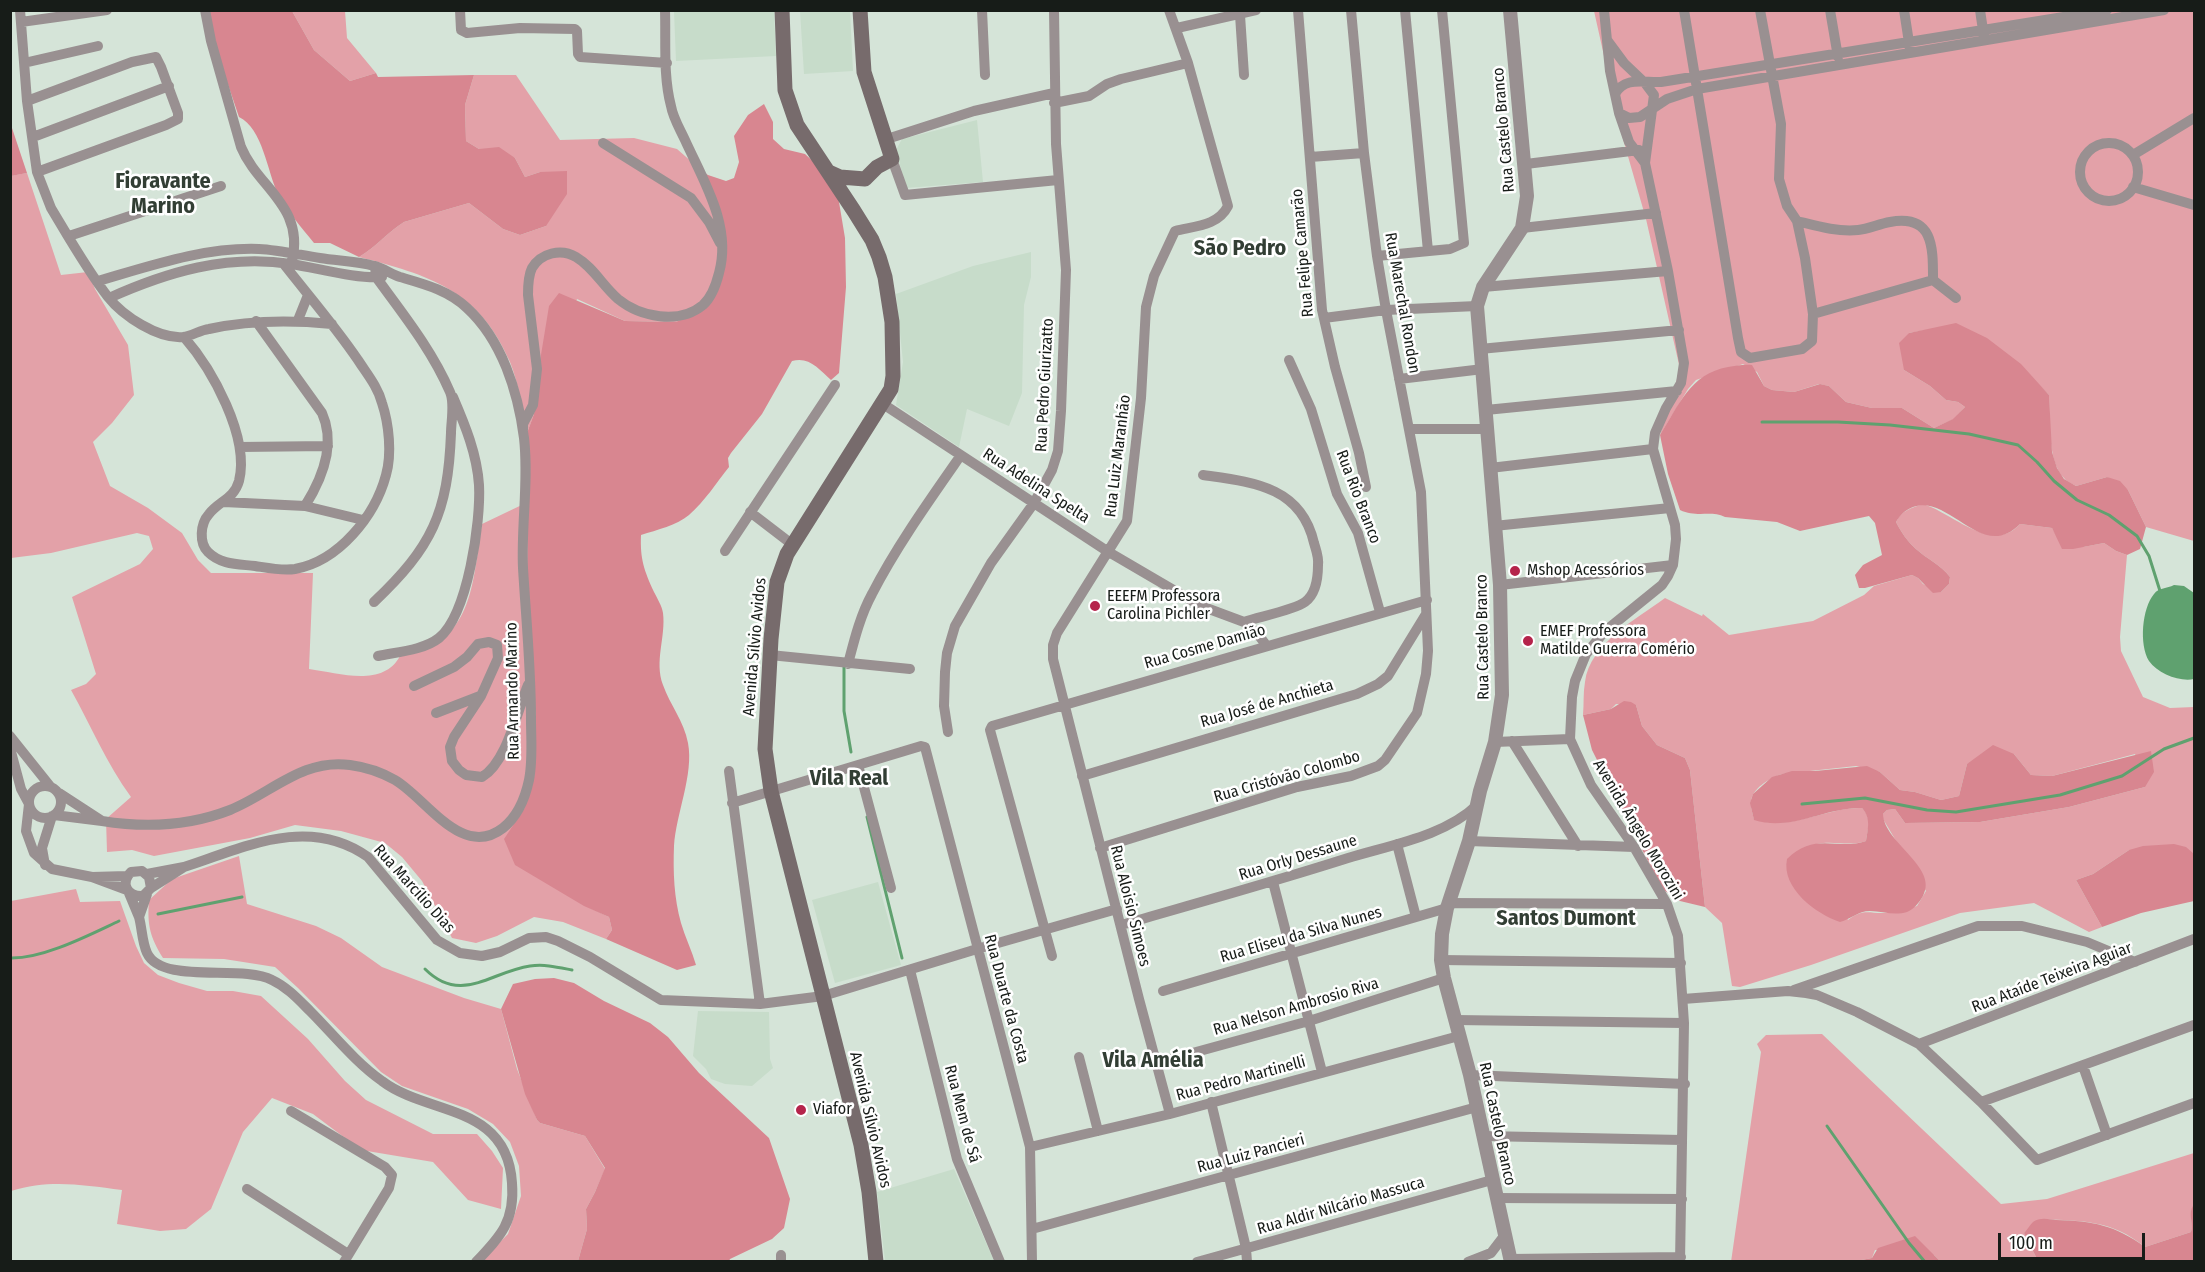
<!DOCTYPE html>
<meta charset="utf-8">
<style>
body{margin:0}
#map{position:relative;width:2205px;height:1272px;overflow:hidden;background:#d5e4d8;font-family:"Fira Sans Condensed",sans-serif}
canvas{display:block}
.frame{position:absolute;inset:0;border:12px solid #171c18;pointer-events:none}
.scale{position:absolute;left:1998px;top:1233px;width:147px;height:27px;box-sizing:border-box;border:3px solid #171c18;border-top:0;padding-left:8px;font-size:18px;line-height:21px;white-space:nowrap;color:#171c18;-webkit-text-stroke:4px #fff;paint-order:stroke}
</style>
<div id="map">
<canvas width="2205" height="1272"></canvas>
<div class="frame"></div>
<div class="scale">100 m</div>
</div>
<script>
const ctx = document.querySelector('canvas').getContext('2d');
ctx.lineJoin = 'round';
function fillPath(path, color) {
  ctx.fillStyle = color;
  ctx.fill(path, 'evenodd');
}
function strokePath(path, color, width, dash) {
  ctx.strokeStyle = color;
  ctx.lineWidth = width;
  ctx.lineCap = dash ? 'butt' : 'round';
  ctx.setLineDash(dash || []);
  ctx.stroke(path);
}
function drawText(font, color, halo, rows, align = 'center') {
  ctx.font = font + ' "Fira Sans Condensed",sans-serif';
  ctx.lineWidth = 5;
  ctx.setLineDash([]);
  ctx.textBaseline = 'middle';
  ctx.strokeStyle = halo;
  ctx.fillStyle = color;
  for (const [text, x, y, turn = 0] of rows) {
    ctx.save();
    ctx.translate(x, y);
    ctx.rotate((+turn || 0) * Math.PI / 180);
    ctx.textAlign = isNaN(turn) ? turn : align;
    if (halo) ctx.strokeText(text, 0, 0);
    ctx.fillText(text, 0, 0);
    ctx.restore();
  }
}
fillPath(new Path2D(`
 M674,11h100l2,45 -100,5z
 M800,11h50l3,60 -49,3z
 M977,120l6,62 -77,6 -10,-38 6,-11z
 M1031,252v25l-7,28 -2,88 -13,33 -42,-17 -8,38 -63,-42 7,-43 -7,-68 77,-28z
 M878,882l23,83 -66,18 -23,-83z
 M698,1011l71,1 1,47 3,9 -21,18 -27,-2 -14,-5 -5,-10 -13,-13z
 M954,1169l40,92h-109l-8,-69z`), '#c7dcca');
fillPath(new Path2D(`
 M292,11h53l2,27 29,35 -26,8 -36,-31z
 M1594,11h600v530l-48,-14 -18,-37 -21,-13 -31,9c-3,-2 -9,-4 -12,-8 -17,-17 -14,-60 -15,-83l-8,-8 -109,-58 -23,4 -5,37 26,16 16,14 12,2 7,5 -11,12 -20,9 -32,-20h-30l-26,-6 -17,-16 -10,-2 -25,8 -22,-2 -8,-4 -7,-14 -14,-8 -47,16 -8,9 -28,46 20,-66 -34,-150 -25,-87z
 M474,75h42l44,65 74,-2 43,11 24,21 19,60 -2,46 -15,32 -27,14 -51,-1 -48,-22 -50,134c-5,-23 -8,-49 -17,-71 -31,-72 -81,-87 -151,-105 17,-10 29,-25 45,-35l65,-19 34,26 17,6 26,-9 -6,-54 -15,5 -10,-19 -36,-9 -13,-8 -1,-36z
 M27,173l34,102 27,-3 7,17 33,56 6,50 -22,28 -19,19 17,44 38,22 34,25 16,27 13,13h102l-4,96c30,4 74,19 91,-13 74,-12 72,-72 82,-132l46,-22 1,165 7,49 -2,62 16,106 34,21 25,12 3,13 -6,9 -43,-17 -29,-5 -37,19 -21,7 -24,-5 -30,-57 -20,-24 -17,-14 -44,-12 -46,-6 -45,13 -96,18 -22,-6 -25,2 -1,-33 25,-22c-24,-33 -40,-71 -60,-107l15,-6 10,-10 -24,-77 68,-33 13,-15 -4,-13 -12,-3 -86,20 -40,5 -1,-382z
 M1923,504c30,9 69,51 97,20l32,4 4,7 27,12 21,-4 12,8 11,4 -7,82 1,14 22,46 27,11 24,-1v147l-65,-4 -36,24 -17,6 26,47 -13,5 -55,-29 -74,10 -149,52 -71,22 -8,-1 -10,-63 -17,-16 -15,-137 -5,-12 -28,-13 -15,-19 -6,-21 -20,-1 -5,5 -28,6c1,-11 0,-22 2,-33 5,-39 52,-63 80,-84l37,18 1,-2 26,21 84,-14 51,-26 10,-9 38,-11 6,3 5,6 18,8 8,-8 1,-7c-9,-12 -23,-18 -34,-28 -8,-7 -15,-17 -20,-27 5,-11 15,-14 27,-18zM2014,754l17,21 21,1 83,-22 10,33 -76,20 -89,15 -75,1 -10,-14 -8,1 -4,4v5l43,72 -9,15c-10,3 -21,6 -31,7 -17,1 -22,-5 -38,7l-31,-76c16,-4 33,3 49,-3 2,-13 6,-23 -4,-33 -35,-1 -74,24 -108,11 -1,-4 -3,-10 -3,-15 -1,-15 19,-26 31,-30l74,-8 24,6 20,18 15,2 26,8 18,-4 8,-32z
 M239,856l8,48 69,22 25,12 41,29 82,31 37,11 16,60 20,51 3,3 45,13 20,33 -10,23 -9,17 1,20 -9,32h-97l27,-27 13,-38 -2,-30 -9,-24 -17,-18 -25,-15 -66,-23 -21,-14 -83,-84 -23,-21 -51,-8 -61,-1c-13,-21 -16,-33 -14,-58l23,-21z
 M76,889l4,13 40,-1 16,45 8,17 14,12 21,8 28,8h26l28,5 47,43 37,42 21,19 67,34h44l15,17 11,17 -2,41 -33,-9 -35,-38 -72,-12 -48,-36 -41,-16 -29,34 -32,77 -25,20 -26,2 -43,-7 5,-34c-40,-5 -72,-11 -111,1v-290z
 M1822,1034l179,170 46,-5 147,-46v51c-6,10 0,18 -3,28l-46,15c-33,-27 -62,-26 -103,-28l-18,14 14,28h-98l-6,-6 -59,-5 -3,8 -16,3 -125,1 30,-210 -4,-8 9,-9z`), '#e3a1a8');
fillPath(new Path2D(`
 M203,11h89l22,39 36,31 26,-8 2,4 96,-2 -9,30 1,36 13,8 20,-2 16,11 10,19 15,-5 27,-1v23l-21,32 -26,9 -17,-6 -34,-26 -65,19c-16,10 -28,25 -45,35l-29,-14h-16c-12,-15 -27,-32 -36,-49 -11,-23 -15,-65 -39,-77z
 M764,104l9,18v17l11,10 21,5 24,22 9,20 7,42 1,49 -7,86 -8,7c-12,-11 -22,-24 -39,-19l-30,53 -31,39 -3,5 1,9c-12,15 -24,34 -40,48 -12,10 -32,15 -48,20 -1,24 3,35 13,57 3,6 8,14 9,21 3,24 -9,48 0,72 7,20 21,36 25,58 6,31 -12,71 -14,103 -1,26 0,52 7,77 4,14 11,28 15,42l-19,5 -71,-31 6,-9 -3,-13 -25,-11 -69,-41 -11,-26 20,-30 10,-31 2,-62 -7,-49 -5,-52 4,-62 -1,-120 7,-19 6,-53 9,-55 10,-13 66,28 51,1 27,-14 15,-32 2,-46 -19,-60 7,5 18,6 8,-3 5,-16 -5,-26 14,-21z
 M10,122l17,51 -16,3h-1z
 M1956,323l31,15 34,26 28,31 3,57 5,16 7,11 12,7 31,-9 13,4 8,9 18,37 -6,22 -13,6 -11,-4 -12,-8 -31,6h-11l-10,-21 -32,-4c-38,39 -70,-30 -107,-17 -8,3 -13,8 -17,15 5,10 12,20 20,27 11,10 25,16 34,28l-1,7 -8,8 -8,1 -15,-15 -6,-3 -47,13h-6l-4,-13 8,-10 19,-10 -7,-32 -6,-7 -69,15 -23,-9 -52,-5c-14,-7 -28,1 -45,-7l-12,-36 -8,-39c19,-30 30,-61 68,-68 8,-1 15,-3 24,-2l12,21 8,4 22,2 26,-8 9,2 17,16 26,6h30l32,20 19,-9 12,-12 -7,-5 -12,-2 -16,-14 -26,-16 -5,-27 10,-10z
 M1624,701l7,1 5,3 6,21 15,19 28,13 5,12 15,137 -25,-6 -18,-12 -70,-139 -9,-35 28,-6z
 M1993,745l21,9 17,21 21,1 99,-25 3,21 -9,15 -76,20 -89,15 -75,1 -10,-14 -8,1 -4,4c1,29 56,53 40,82 -4,7 -9,13 -16,16 -13,4 -25,-1 -37,-1 -12,0 -19,8 -30,11 -24,-8 -59,-34 -53,-63 28,-28 51,-8 79,-18 2,-13 5,-23 -4,-33 -37,-1 -71,24 -108,12l-4,-17 3,-9 19,-17 20,-6h23l52,-5 13,6 20,18 15,2 26,8 18,-4 8,-32z
 M2174,844l12,3 8,7v47l-53,12 -39,14 -26,-47 17,-6 36,-24 14,-4z
 M554,978l20,5 30,18 46,22 18,14 31,36 70,65 21,61 -6,29 -12,11 -42,20 -1,2h-151l9,-32 -1,-20 9,-17 10,-24 -20,-32 -45,-13 -3,-3 -12,-26 -24,-85 12,-25 22,-5z
 M2194,1204v57h-156l-14,-28c3,-3 6,-8 9,-11 6,-5 16,-3 23,-2 37,1 59,5 89,27l46,-15c3,-10 -4,-18 3,-28z
 M1915,1236l25,25h-84l16,-3 6,-10z`), '#d88690');
fillPath(new Path2D(`
 M2174,585l10,1 10,7v86c-14,3 -36,-5 -45,-18 -10,-16 -7,-53 5,-67 5,-7 13,-5 20,-9z`), '#5fa16f');
strokePath(new Path2D(`
 M1762,422h76l52,3 79,9 49,11 19,17 17,19 23,19 32,15 28,21 12,20 11,35
 M844,667v44l7,41
 M1802,804l63,-6 62,12 29,2 104,-17 62,-19 42,-27 30,-11
 M867,817l35,141
 M158,914l84,-17
 M10,958c33,1 79,-23 109,-37
 M425,969c36,36 65,3 105,-3 15,-2 27,1 42,4
 M1827,1126l82,117 16,19`), '#5fa16f', 3);
strokePath(new Path2D(`
 M20,10l7,91 10,71 14,36c18,30 36,62 57,89 15,19 50,42 75,40 9,-1 17,-7 26,-8 41,-9 82,-9 123,-5
 M205,10l6,31 30,106c17,41 64,59 51,114
 M460,10l1,20 6,3 53,-5 55,1 2,2 1,23 2,3 87,6
 M982,10l3,65
 M1169,10l19,53 40,143c-10,20 -33,20 -53,25l-21,45 -8,31 -5,91 -14,123 -70,112 -4,12v14l86,340 31,115
 M1298,10l24,300 13,57 24,86 7,34
 M1405,10l23,241
 M1604,10l6,61 9,42 10,29 16,21
 M1684,10l54,328 3,14 9,6 52,-9 10,-8 1,-27 -8,-56 -8,-37 -10,-15 -8,-27 2,-55 -21,-114
 M1830,10l8,47
 M1904,10l6,39
 M1980,10l4,27
 M1240,15l4,60
 M21,22l86,-12
 M1177,28l79,-18
 M1607,40l17,23 21,20 9,12 -9,68 23,108 16,92 -3,20 -15,25 -11,25 -2,16 22,76 1,14 -3,26 -5,11 -6,9 -58,47 -18,22 -11,27 -3,16 -2,42 21,46 43,62 33,57 11,32 6,87 -4,239
 M24,63l74,-17
 M1615,94c10,-18 29,-11 46,-12l446,-72
 M27,101l105,-39 24,-5 5,10 17,46v6l-12,6 -129,47
 M1054,103l35,-7 18,-12 14,-5 67,-16
 M1619,113l10,5 11,-1 27,-18 30,-10 467,-79
 M33,137l136,-51
 M887,139l87,-28 80,-18
 M603,143l88,55 18,24 11,21
 M2080 172a29 29 0 1 1 58 0a29 29 0 1 1-58 0Z
 M2133,155l61,-37
 M1310,157l54,-4
 M892,159l13,36 153,-15
 M1526,164l113,-14
 M2133,187l61,18
 M1797,221c20,5 40,11 61,9 10,-1 21,-6 32,-8 44,-8 43,26 43,58l23,18
 M1522,228l134,-15
 M69,236l152,-50
 M1377,256l73,-7 14,-6 -22,-233
 M98,281c52,-15 106,-34 161,-32 20,1 41,6 61,9 18,3 37,3 54,8 9,2 17,8 26,11 24,7 48,13 67,31 35,32 51,84 57,130 5,43 -3,87 -1,130 3,50 8,100 8,151 0,20 2,41 -2,61 -4,19 -11,36 -26,48 -41,32 -77,-30 -108,-48 -14,-8 -30,-13 -45,-15 -47,-7 -80,29 -120,45 -41,16 -85,18 -128,11
 M1483,287l185,-16
 M109,298c58,-26 118,-44 182,-34 27,4 64,15 91,13
 M1813,314l120,-34
 M1324,318l62,-8 91,-4
 M298,320l10,-25
 M256,321l66,92c14,31 0,66 -17,93
 M184,337c28,32 66,100 55,144 -5,18 -20,20 -30,33 -9,10 -10,29 -1,38 13,13 30,12 47,14 13,2 27,5 40,3 44,-8 80,-53 91,-94 6,-21 3,-51 -4,-72 -4,-16 -15,-29 -24,-43 -23,-34 -50,-65 -75,-97
 M1480,349l199,-19
 M1289,360l22,49 26,85 21,39 22,79
 M1399,379l84,-10
 M883,404l224,147 94,55 43,16 13,11 9,12
 M1486,410l191,-19
 M1409,429h79
 M523,430v-6l10,-19 4,-36 -9,-74c0,-9 0,-19 4,-27 9,-15 29,-20 44,-11 17,10 27,29 42,42 22,18 61,26 85,6 9,-8 13,-20 16,-32 13,-47 -15,-91 -34,-133 -5,-11 -12,-22 -14,-34 -8,-30 -5,-65 -6,-96
 M240,447l88,-1
 M1490,468l163,-19
 M1203,475c49,7 98,11 111,68 2,7 5,14 4,22 0,13 -2,29 -13,37 -11,8 -47,15 -61,20
 M224,502l81,4 58,14
 M750,512l43,33
 M1494,526l176,-18
 M725,551l110,-166
 M1500,585l173,-20
 M374,602c58,-55 74,-89 77,-169 0,-11 4,-30 -1,-41 -18,-42 -47,-78 -74,-115l-1,-11
 M770,655l140,14
 M378,656c19,-4 46,-6 61,-18 29,-24 42,-117 40,-153 -2,-31 -14,-60 -26,-88
 M848,664c6,-23 12,-48 24,-70 24,-47 59,-96 89,-139
 M414,686l40,-19 13,-10 11,-13 11,-2 8,3 1,13 -17,38 -27,41 -4,10 2,14 7,9 7,5 16,2c25,-15 35,-66 46,-92
 M436,713l44,-17
 M948,732l-4,-26 1,-34 2,-19 8,-27 36,-63 43,-60 18,-33 6,-19 3,-40 5,-141 -10,-126 -2,-134
 M10,736l40,50
 M1512,741l66,105
 M1495,742l75,-3
 M10,748l11,41 8,15 -3,27 8,22 18,16 40,8
 M858,765l33,123
 M729,771l31,233
 M1082,776l275,-82 21,-10 10,-8 38,-62
 M29 802a16 16 0 1 1 32 0a16 16 0 1 1-32 0Z
 M732,803l189,-57 4,1 105,400 2,115
 M54,815l48,6 -43,-28
 M1469,841l165,6
 M1397,844l19,73
 M1100,848l197,-61 54,-11 27,-10 7,-6 32,-47 9,-39 2,-23 -7,-159 -35,-182 -9,-54 -13,-103 -13,-143
 M45,865l-3,-17 10,-32
 M184,867c61,-20 125,-52 184,-10l69,83 23,13 22,3 18,-4 29,-14 17,-1 12,4 32,16 71,43 99,4 63,-8 154,-47 140,-40
 M147,874l37,-7 -33,21 -8,8c-16,1 -23,-13 -12,-24l11,-1 7,6 2,11
 M1273,882l49,190
 M127,890l-35,-13 35,-1
 M129,893l10,24 8,-23
 M1448,903l219,1
 M139,917c3,11 3,25 8,36 15,32 94,11 125,27 15,7 26,19 38,31 23,23 45,51 72,70 46,35 125,22 130,102 3,38 -11,53 -36,79
 M1121,925c76,-22 152,-43 227,-67 42,-13 97,-22 129,-53
 M1052,956l-62,-226 2,-4 435,-126
 M1441,960l240,3
 M910,970l47,189 43,103
 M1794,990l184,-64h44l65,16 48,20
 M1163,991l284,-83
 M1683,999l105,-8 18,2 11,2 40,17 62,32 62,58 56,58 157,-57
 M1455,1020l229,3
 M1919,1044l275,-105
 M1079,1057l19,74
 M1156,1063l153,-42 135,-43
 M2083,1066l24,69
 M1470,1075l215,9
 M1211,1102l35,146 1,14
 M1981,1102l213,-77
 M291,1111l94,56 7,8 -3,13 -45,74
 M1483,1136l199,4
 M1030,1147l140,-33 289,-78
 M247,1189l101,65
 M1496,1198l186,1
 M1032,1229l445,-122
 M781,1255v7
 M1510,1259l171,-2
 M1197,1262l295,-82
 M1468,1262l23,-9 13,-17`), '#999091', 10);
strokePath(new Path2D(`
 M1510,10l17,186 -5,32 -39,59 -6,19 23,279 2,110 -7,47 -15,49 -11,50 -22,67 -5,26 -1,26 3,18 26,97 41,187`), '#999091', 14);
strokePath(new Path2D(`
 M782,10l3,80 12,35 57,86 18,29 7,17 6,20 7,45 1,54 -2,13 -104,165 -10,28 -6,57 -6,110 6,42 90,354 8,47 7,70
 M829,172l11,5 25,2 12,-12 15,-8 -28,-87 -4,-62`), '#776b6c', 15);
for (const [x, y, r, color] of [
 [1515,571,6,"#b5244b"],
 [1095,606,6,"#b5244b"],
 [1528,641,6,"#b5244b"],
 [801,1110,6,"#b5244b"]
]) {
  const dot = new Path2D();
  dot.arc(x, y, r, 0, 2 * Math.PI);
  ctx.fillStyle = color;
  ctx.fill(dot);
  strokePath(dot, '#fff', 2);
}
drawText('16px', '#171c18', '#fff', [
 ["Rua Castelo Branco",1504,130,-95],
 ["Rua Felipe Camarão",1303,253,-95],
 ["Rua Marechal Rondon",1402,303,80],
 ["Rua Pedro Giurizatto",1045,385,-87],
 ["Rua Luiz Maranhão",1118,456,-83],
 ["Rua Adelina Spelta",1036,486,33],
 ["Rua Rio Branco",1358,497,69],
 ["Rua Castelo Branco",1483,637,-91],
 ["Avenida Sílvio Avidos",755,647,-85],
 ["Rua Cosme Damião",1205,647,-16],
 ["Rua Armando Marino",513,691,-91],
 ["Rua José de Anchieta",1267,704,-16],
 ["Rua Cristóvão Colombo",1287,777,-16],
 ["Avenida Ângelo Morozini",1638,830,59],
 ["Rua Orly Dessaune",1298,858,-17],
 ["Rua Marcílio Dias",414,889,48],
 ["Rua Aloisio Simoes",1130,906,76],
 ["Rua Eliseu da Silva Nunes",1301,935,-16],
 ["Rua Ataíde Teixeira Aguiar",2052,978,-21],
 ["Rua Duarte da Costa",1006,999,75],
 ["Rua Nelson Ambrosio Riva",1296,1007,-16],
 ["Rua Pedro Martinelli",1241,1079,-15],
 ["Rua Mem de Sá",962,1114,75],
 ["Avenida Sílvio Avidos",870,1120,77],
 ["Rua Castelo Branco",1497,1124,78],
 ["Rua Luiz Pancieri",1251,1154,-15],
 ["Rua Aldir Nilcário Massuca",1341,1206,-16]
]);
drawText('16px', '#171c18', '#fff', [
 ["Mshop Acessórios",1527,571],
 ["EEEFM Professora",1107,597],
 ["Carolina Pichler",1107,615],
 ["EMEF Professora",1540,632],
 ["Matilde Guerra Comério",1540,650],
 ["Viafor",813,1110]
], 'left');
drawText('bold 22px', '#323e34', '#fff', [
 ["Fioravante",163,182],
 ["Marino",163,207],
 ["São Pedro",1240,249],
 ["Vila Real",849,779],
 ["Santos Dumont",1566,919],
 ["Vila Amélia",1153,1061]
]);
</script>
